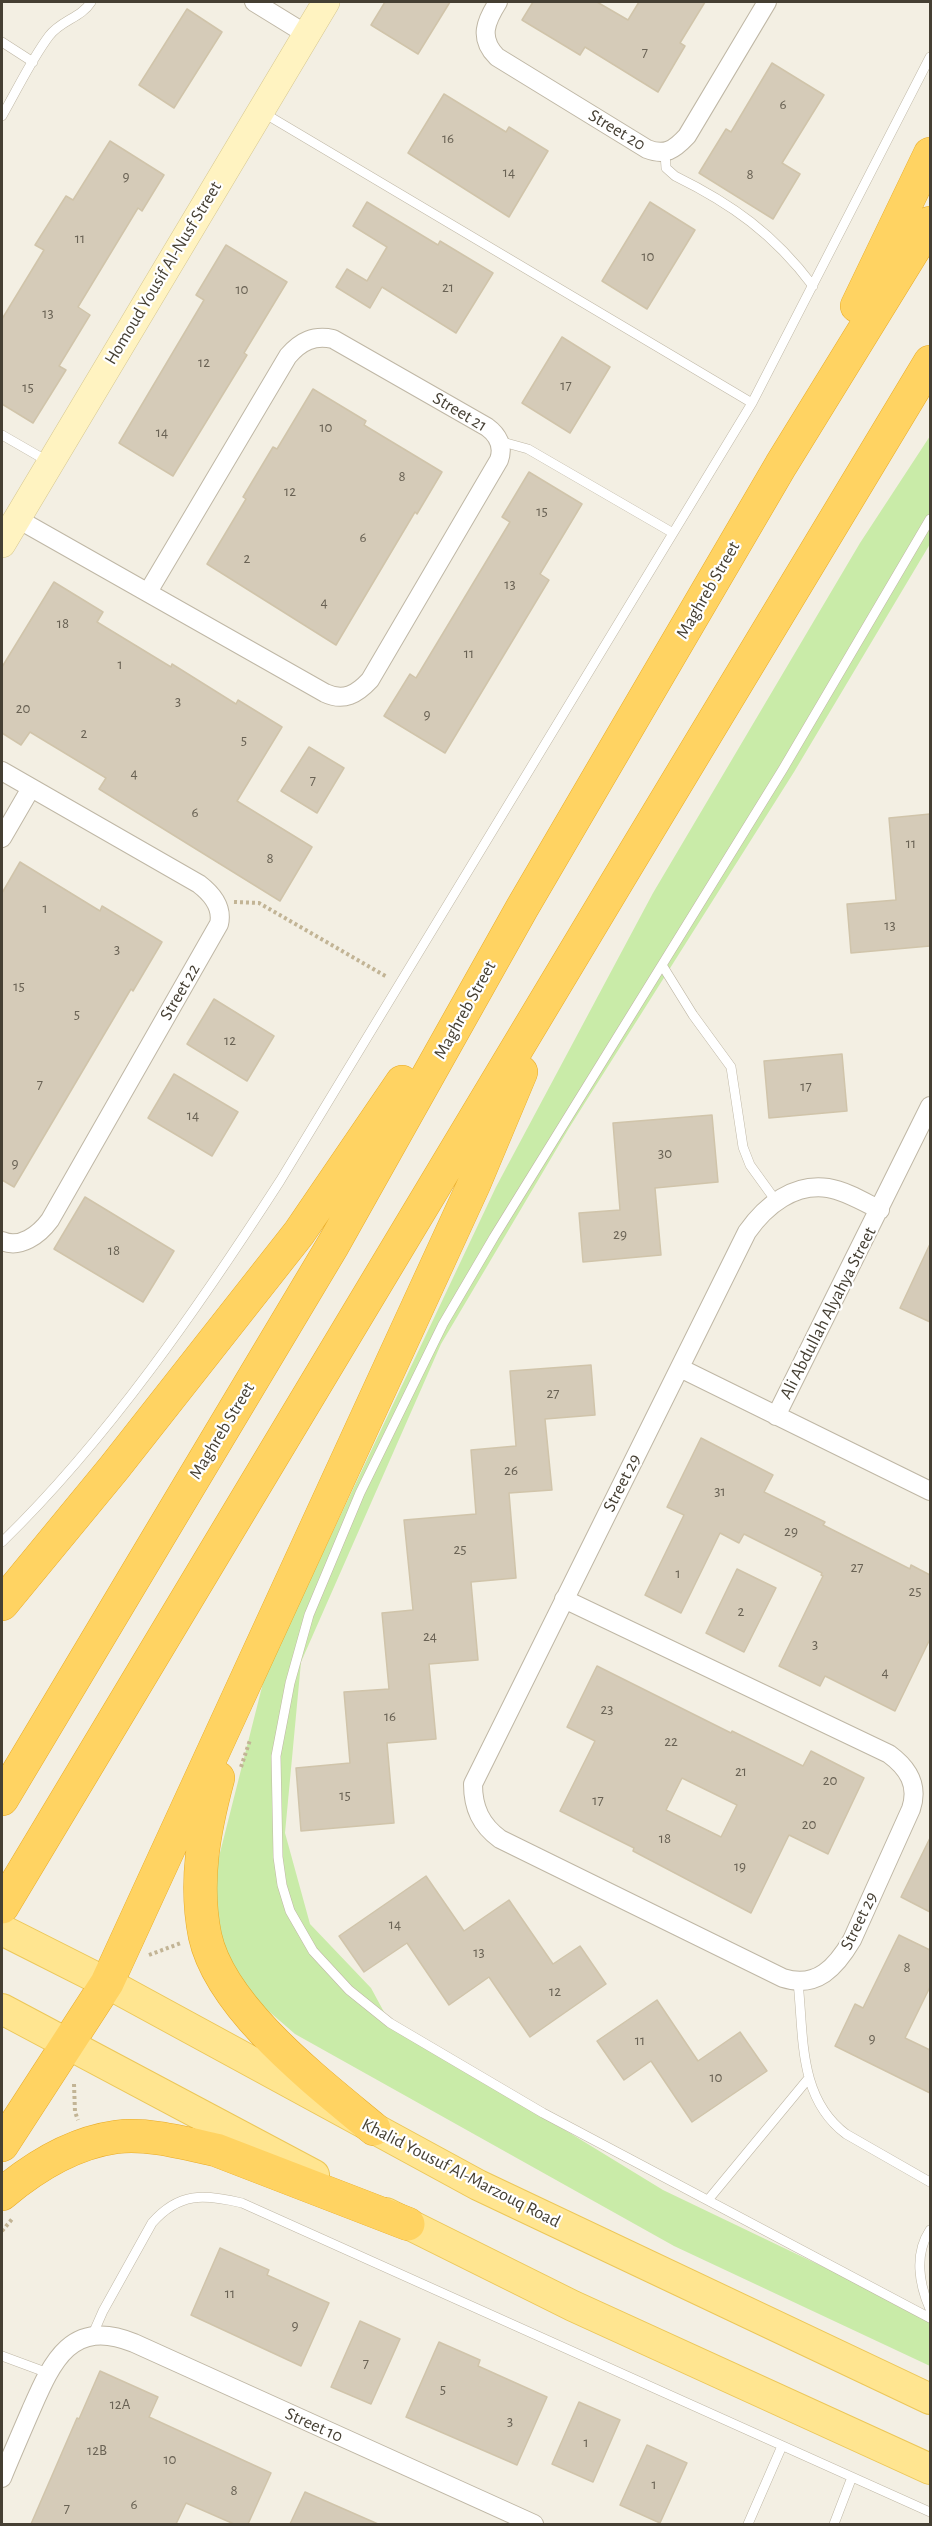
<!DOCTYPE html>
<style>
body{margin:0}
#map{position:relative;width:932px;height:2526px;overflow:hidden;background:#f3efe3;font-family:"Alegreya Sans",sans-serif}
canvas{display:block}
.frame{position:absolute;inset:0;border:3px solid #453f33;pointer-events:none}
</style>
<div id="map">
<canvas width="932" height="2526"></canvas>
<div class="frame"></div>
</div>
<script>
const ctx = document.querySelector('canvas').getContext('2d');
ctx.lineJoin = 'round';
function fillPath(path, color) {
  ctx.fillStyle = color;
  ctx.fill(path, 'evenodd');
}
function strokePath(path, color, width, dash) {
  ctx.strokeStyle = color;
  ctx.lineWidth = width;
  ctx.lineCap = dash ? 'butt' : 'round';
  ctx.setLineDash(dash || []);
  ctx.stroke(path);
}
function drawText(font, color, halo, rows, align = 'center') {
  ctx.font = font + ' "Alegreya Sans",sans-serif';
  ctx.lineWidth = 4.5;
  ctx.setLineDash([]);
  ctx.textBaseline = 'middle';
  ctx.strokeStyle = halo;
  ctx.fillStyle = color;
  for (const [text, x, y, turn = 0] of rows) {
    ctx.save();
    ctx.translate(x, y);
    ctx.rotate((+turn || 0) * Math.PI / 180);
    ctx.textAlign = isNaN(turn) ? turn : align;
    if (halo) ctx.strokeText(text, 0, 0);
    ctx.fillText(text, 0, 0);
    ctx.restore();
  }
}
fillPath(new Path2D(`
 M930,436v108l-136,228 -225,356 -128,216 -140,318 -16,171 25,91 61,64 19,35 273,167 267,128v48l-256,-120 -379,-212 -61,-53 -29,-69 60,-237 231,-488 157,-294 207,-350z`), '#c9eba8');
const building = new Path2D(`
 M385,2h65l-32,52 -47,-29z
 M533,2h64l31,18 11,-18h66l-25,41 5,3 -27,46 -73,-45 -5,8 -58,-35z
 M187,9l35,23 -48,76 -35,-23z
 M772,63l52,32 -42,68 18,11 -27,45 -74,-46 27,-44 5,3z
 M444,94l62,38 3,-5 39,24 -39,66 -101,-64z
 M110,141l54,34 -22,36 -4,-3 -60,99 12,8 -31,51 7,4 -33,53 -31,-19v-85l42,-69 -9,-5 31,-49 7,4z
 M367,202l71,43 2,-4 53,32 -37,60 -74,-46 -12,21 -34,-21 11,-18 20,12 20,-34 -34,-21z
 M650,202l45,28 -48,79 -45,-28z
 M226,245l61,37 -43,71 3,2 -74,121 -54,-33 85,-143 -8,-5z
 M562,337l48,30 -40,66 -48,-30z
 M313,389l53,32 -2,4 78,47 -25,42 -2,-2 -79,133 -129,-81 39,-65 -3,-2 30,-50 4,2z
 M529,472l53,32 -42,70 9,6 -104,173 -61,-37 26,-42 6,4 94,-156 -8,-5z
 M54,582l49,30 -6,10 74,45 1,-3 64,40 2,-4 44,27 -45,74 75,46 -32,54 -181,-112 7,-11 -76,-46 -9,13 -19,-12v-66z
 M309,747l35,21 -27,45 -36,-22z
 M930,814v132l-79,7 -4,-49 49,-4 -7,-82z
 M20,862l80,49 2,-5 60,36 -29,49 -2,-2 -117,198 -12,-7v-287z
 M214,999l60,37 -27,45 -60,-37z
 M842,1054l5,57 -78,7 -5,-57z
 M174,1074l64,38 -26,44 -64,-38z
 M712,1115l6,67 -63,6 6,67 -78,7 -4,-49 41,-3 -7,-87z
 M85,1197l89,54 -31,51 -89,-53z
 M930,1244v78l-30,-14z
 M591,1365l4,50 -50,4 7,71 -43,3 7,85 -45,4 7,78 -49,4 7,75 -49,4 7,80 -93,8 -5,-63 54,-5 -6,-71 45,-3 -7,-76 31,-3 -9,-90 72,-6 -5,-64 45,-4 -6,-75z
 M701,1438l72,37 -9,17 61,30 -2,3 87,44 1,-4 19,10v64l-35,72 -70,-35 -5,10 -41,-20 44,-90 -2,-1 1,-2 -78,-39 -5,9 -19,-10 -39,80 -36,-18 39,-80 -17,-8z
 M737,1569l39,19 -32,64 -38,-19z
 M597,1666l134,67 1,-2 71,35 8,-15 53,27 -36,76 -39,-19 -38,78 -118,-62 1,-3 -74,-37 35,-70 -28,-14zM682,1778l55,27 -16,32 -55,-27z
 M930,1838v74l-29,-15z
 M426,1876l38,55 45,-31 44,64 27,-18 26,38 -76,53 -41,-60 -40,28 -42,-62 -43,29 -25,-36z
 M899,1935l31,15v37l-25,51 25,12v43l-95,-47 20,-42 8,4z
 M657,2000l41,61 42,-29 27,39 -75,51 -41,-61 -27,19 -27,-39z
 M220,2248l49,22 -2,5 62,28 -28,63 -110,-51z
 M360,2321l40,18 -29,65 -40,-17z
 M439,2342l41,18 -2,6 69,31 -30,68 -111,-48z
 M100,2371l58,26 -9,20 122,56 -23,51h-14l-48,-21 -10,21h-145l46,-106 2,1z
 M579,2402l41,18 -27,62 -41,-18z
 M647,2445l40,18 -27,60 -40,-18z
 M305,2492l73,32h-88z`);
fillPath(building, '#d5cbb8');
strokePath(building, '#d0c4aa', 1.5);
const lane = new Path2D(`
 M2,42l31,20
 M262,112l490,291
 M2,116c15,-26 29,-56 47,-80 12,-16 32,-18 42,-34
 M665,153l1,15 9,8c57,28 99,58 138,110
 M2,435l47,27
 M499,441l29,8 145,84
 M930,519l-147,250 -289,468 -51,87 -83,169 -51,122 -19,68 -14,73 2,101 4,28 8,26 23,40 36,39 41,33 153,90 387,205
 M662,965l31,50 38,52 12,80 7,18 26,36
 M2,1542c106,-103 198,-237 278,-361l472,-778 178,-346
 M798,1982c6,55 0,116 48,152l84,48
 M708,2200l100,-121
 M930,2230c-16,24 -11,54 0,79
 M92,2336l11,-25 49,-88c27,-31 52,-29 90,-20l688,309
 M2,2356l46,17
 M748,2524l34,-78
 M834,2524l18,-47`);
const street = new Path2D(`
 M254,2l52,32
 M498,2c-12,19 -20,36 -1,55l150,92c18,7 27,1 40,-13l80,-134
 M16,518l309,175c19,9 32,1 45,-13l129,-220c5,-14 -1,-25 -12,-33l-154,-88c-19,-4 -32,2 -45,17l-140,236
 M2,771l197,113c13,10 24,23 20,40l-169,296c-11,15 -30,29 -48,21
 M2,838l29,-50
 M680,1368l250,123
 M776,1416l154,-310
 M564,1599l325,155c19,14 30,31 22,55l-59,131c-16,27 -35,49 -69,38l-283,-139c-19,-14 -27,-31 -27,-55l274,-552c19,-27 47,-49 81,-44 18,3 36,14 52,22
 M2,2478c9,-22 19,-45 29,-68 21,-48 40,-93 103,-67l400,181`);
const secondary = new Path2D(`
 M2,544l324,-542`);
const primary = new Path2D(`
 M2,1930l105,53 371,202 452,214
 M2,2009l312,166
 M386,2213l187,93 357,163`);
const highway = new Path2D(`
 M857,306l73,-152
 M2,1604l112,-136 185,-235 103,-151
 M218,1778c-14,52 -24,104 -13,158 16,73 114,147 169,193
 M2,1799l331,-554 189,-337 259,-443 149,-242
 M2,1907c310,-515 617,-1031 928,-1545
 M2,2145l105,-162 367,-799 47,-112
 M2,2194c32,-27 71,-51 114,-57 32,-4 68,6 100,13l192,74`);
strokePath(lane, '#bfb7a5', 10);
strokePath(street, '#bfb7a5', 20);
strokePath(secondary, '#d6c78f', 28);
strokePath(primary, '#ecc758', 32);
strokePath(highway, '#e8ab27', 34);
strokePath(new Path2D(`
 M234,902l25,1 128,74
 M241,1767l9,-27
 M149,1955l32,-12
 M74,2084l1,28 3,8
 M2,2231l11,-13`), '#c2b495', 4, [3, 3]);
strokePath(lane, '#fff', 9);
strokePath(street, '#fff', 18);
strokePath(secondary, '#fff3c1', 27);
strokePath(primary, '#ffe590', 30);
strokePath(highway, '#ffd362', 33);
drawText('15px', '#696254', null, [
 ["7",645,52],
 ["6",783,104],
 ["16",448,138],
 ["14",509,172],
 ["8",750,174],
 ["9",126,176],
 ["11",80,238],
 ["10",648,256],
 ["21",448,287],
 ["10",242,289],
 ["13",48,313],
 ["12",204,362],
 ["17",566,385],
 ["15",28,387],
 ["10",326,427],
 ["14",162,432],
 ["8",402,476],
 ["12",290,491],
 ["15",542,511],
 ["6",363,537],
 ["2",247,558],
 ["13",510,584],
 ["4",324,602],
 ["18",63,623],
 ["11",469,653],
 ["1",120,664],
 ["3",178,701],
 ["20",23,708],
 ["9",427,714],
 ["2",84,733],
 ["5",244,740],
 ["4",134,773],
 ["7",313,780],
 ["6",195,812],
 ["11",911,843],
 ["8",270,858],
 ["1",45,908],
 ["13",890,925],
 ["3",117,949],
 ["15",19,986],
 ["5",77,1014],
 ["12",230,1040],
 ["7",40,1084],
 ["17",806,1086],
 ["14",193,1115],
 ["30",665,1153],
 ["9",15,1163],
 ["29",620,1234],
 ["18",114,1250],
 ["27",553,1393],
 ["26",511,1470],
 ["31",720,1491],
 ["29",791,1531],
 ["25",460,1549],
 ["27",857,1567],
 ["1",678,1573],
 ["25",915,1591],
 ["2",741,1611],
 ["24",430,1636],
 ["3",815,1644],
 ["4",885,1672],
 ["23",607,1709],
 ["16",390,1716],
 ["22",671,1741],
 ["21",741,1771],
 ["20",830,1780],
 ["15",345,1795],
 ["17",598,1800],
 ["20",809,1824],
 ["18",665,1838],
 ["19",740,1866],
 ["14",395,1924],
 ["13",479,1952],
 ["8",907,1967],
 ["12",555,1991],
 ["9",872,2038],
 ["11",640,2040],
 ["10",716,2077],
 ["11",230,2293],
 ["9",295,2325],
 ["7",366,2363],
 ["5",443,2389],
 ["12A",120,2404],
 ["3",510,2421],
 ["1",586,2442],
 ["12B",97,2450],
 ["10",170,2459],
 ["1",654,2484],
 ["8",234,2490],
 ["6",134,2504],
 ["7",67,2508]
]);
drawText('18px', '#453f33', '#fff', [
 ["Street 20",617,130,31],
 ["Homoud Yousif Al-Nusf Street",163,273,-59],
 ["Street 21",460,412,31],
 ["Maghreb Street",708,590,-60],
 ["Street 22",180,992,-60],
 ["Maghreb Street",465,1010,-61],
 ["Ali Abdullah Alyahya Street",828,1313,-63],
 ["Maghreb Street",222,1431,-59],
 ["Street 29",622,1483,-63],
 ["Street 29",859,1921,-64],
 ["Khalid Yousuf Al-Marzouq Road",461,2173,27],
 ["Street 10",314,2425,24]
]);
</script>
